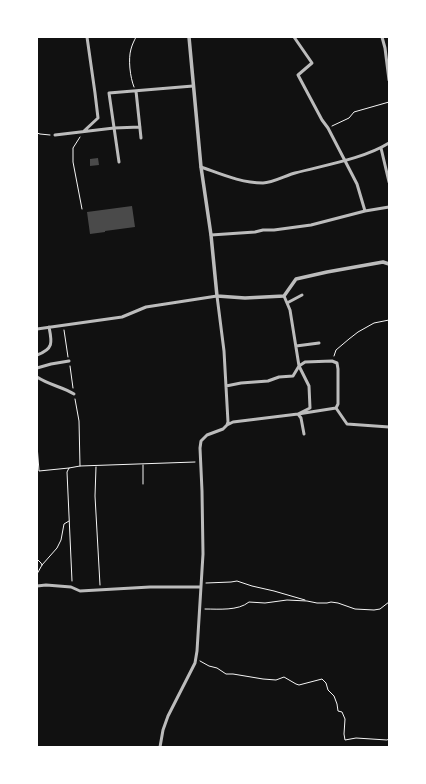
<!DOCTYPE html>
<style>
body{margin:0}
#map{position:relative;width:426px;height:784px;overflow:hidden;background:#111;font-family:Helvetica,sans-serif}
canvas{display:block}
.frame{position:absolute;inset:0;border:38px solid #fff;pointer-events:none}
</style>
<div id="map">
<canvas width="426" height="784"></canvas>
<div class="frame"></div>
</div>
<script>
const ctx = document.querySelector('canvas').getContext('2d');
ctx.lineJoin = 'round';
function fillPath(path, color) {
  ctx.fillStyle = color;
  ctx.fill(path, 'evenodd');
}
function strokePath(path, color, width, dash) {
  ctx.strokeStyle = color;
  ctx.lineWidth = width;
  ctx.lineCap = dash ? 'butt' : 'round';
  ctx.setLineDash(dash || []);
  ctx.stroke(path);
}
fillPath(new Path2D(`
 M98,158l1,7 -9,1v-7z
 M132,206l3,21 -30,4v1l-15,2 -3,-22z`), '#4a4a4a');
strokePath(new Path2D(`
 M134,87c-4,-10 -6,-28 -3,-38 1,-4 3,-8 5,-12
 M332,126l17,-8 5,-6 35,-10
 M37,133l3,1 10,1
 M80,137l-7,11v14l9,47
 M64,330l4,27
 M334,356l2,-6 13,-11 9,-7 16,-9 15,-3
 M70,366l3,22
 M75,399l4,22 1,45
 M37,445l2,26 30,-3
 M143,465v19
 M96,467l-1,29 5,89
 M37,559l4,4 1,2
 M37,574l5,-9 15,-17 4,-8 3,-16 5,-3
 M72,581l-5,-109 2,-4 11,-2 115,-4
 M206,583l25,-1 6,-1 15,5 22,5 31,9
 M205,609c14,0 33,2 44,-7l16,1 22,-3 20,1 10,2h10l4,-1 7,1 17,6 19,1 6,-1 9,-7
 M200,661l9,5 8,2 9,6h7l30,5 13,1 8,-3 12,7 3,1 23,-6 4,4 2,7 6,6 3,8 1,7 4,1 3,7 -1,15 1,6 11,-2 31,2 2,-1`), '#f5f5f5', 1);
strokePath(new Path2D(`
 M294,37l18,26 -14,12 24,45 6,8 29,56 8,27 24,-4
 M382,37l3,11 4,32
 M136,91l5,47
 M84,131l14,-13 -3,-25 -8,-56
 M55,135l59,-7 26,-1
 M381,148l8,34
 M119,162l-10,-69 84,-7
 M201,167c20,7 40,16 62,16 9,0 24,-8 32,-10 30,-8 68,-14 94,-30
 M211,235l44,-3 8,-2h11l37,-5 54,-14
 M287,303l15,-8
 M37,329l85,-12 24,-10 71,-11 7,55 4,71 -1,3 6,-3 65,-8 12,-6 -1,-22 -10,-20 -9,-56 -6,-14
 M296,346l23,-3
 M37,355c17,-6 15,-13 12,-28
 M37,368l14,-4 18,-3
 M37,377c12,8 26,10 37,17
 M226,386l15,-3 27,-2 11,-4 14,-1 6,-10 6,-4 27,-1 5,2 1,6v35l-2,4
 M304,434l-3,-16 -3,-4 38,-6 11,16 42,3
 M37,586l9,-1 25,2 9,4 70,-4h51
 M160,747l3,-17 5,-14 27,-53 2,-12 6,-97 -1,-63 -2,-43 1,-7 6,-6 16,-6 4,-4`), '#bcbcbc', 3);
strokePath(new Path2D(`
 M189,37l12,130 10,68 6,61 28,2 39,-2 12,-17 31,-7 56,-10 6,2`), '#bcbcbc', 3.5);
</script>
